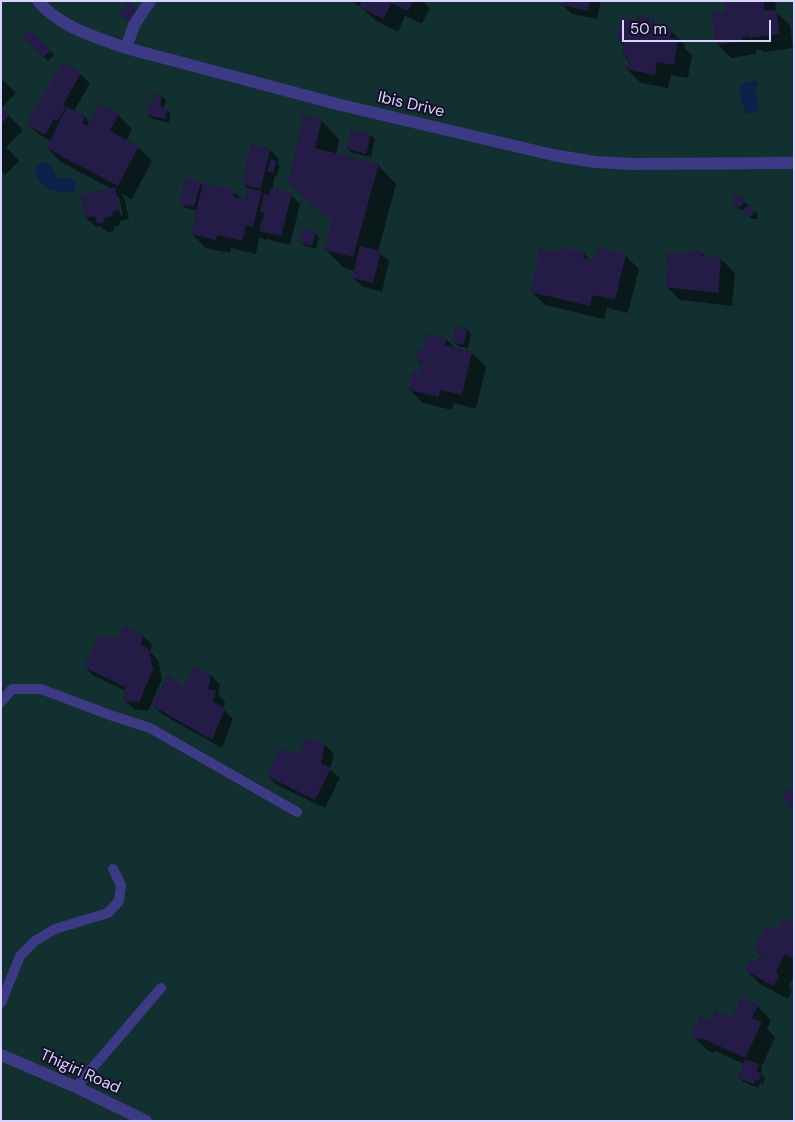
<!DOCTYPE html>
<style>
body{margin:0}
#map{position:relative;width:795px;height:1122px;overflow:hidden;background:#130f26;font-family:"DM Sans",sans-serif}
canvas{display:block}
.frame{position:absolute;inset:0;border:2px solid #d9d4ff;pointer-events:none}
.scale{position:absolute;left:622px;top:20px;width:149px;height:22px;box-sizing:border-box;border:2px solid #d9d4ff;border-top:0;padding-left:6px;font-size:15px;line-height:18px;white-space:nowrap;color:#d9d4ff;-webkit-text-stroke:4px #130f26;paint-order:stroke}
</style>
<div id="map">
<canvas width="795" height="1122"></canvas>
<div class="frame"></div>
<div class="scale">50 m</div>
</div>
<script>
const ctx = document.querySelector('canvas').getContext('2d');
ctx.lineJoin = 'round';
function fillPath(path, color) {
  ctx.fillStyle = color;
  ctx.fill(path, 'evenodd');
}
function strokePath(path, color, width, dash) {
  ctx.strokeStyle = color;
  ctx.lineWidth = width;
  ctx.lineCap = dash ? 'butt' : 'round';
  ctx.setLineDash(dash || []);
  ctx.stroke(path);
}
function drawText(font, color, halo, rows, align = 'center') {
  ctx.font = font + ' "DM Sans",sans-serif';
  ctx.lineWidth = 4;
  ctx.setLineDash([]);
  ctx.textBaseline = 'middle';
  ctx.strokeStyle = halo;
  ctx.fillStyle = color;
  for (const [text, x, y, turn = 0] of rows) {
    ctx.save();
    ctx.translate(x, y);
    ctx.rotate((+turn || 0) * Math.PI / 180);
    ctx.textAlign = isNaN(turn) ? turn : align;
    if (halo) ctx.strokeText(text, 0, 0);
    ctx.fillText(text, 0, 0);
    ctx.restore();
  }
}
fillPath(new Path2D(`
 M1,1h793v1120h-793z`), '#12302f');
fillPath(new Path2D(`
 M753,79l6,3v2l-4,3 4,22 -3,4 -8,1c-6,-5 -10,-23 -6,-30l9,-2z
 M43,162l7,3 7,12c8,3 12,-2 19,5l-1,8c-15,10 -46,-7 -38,-25z`), '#0c2248');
fillPath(new Path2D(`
 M350,1h76l-1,3 5,4 -8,16 -17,-8 -7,16 -23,-12 -13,-12z
 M563,1h38l-4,18 -25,-5 -10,-9z
 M725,1h50l1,11 14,13 3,23 -29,4 -2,-2h-6v4l-25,4 -14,-14 10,-32z
 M653,20l4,4 5,1 6,6h3l14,14 -1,3 8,7 -4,23 -17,-3 -3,13 -27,-5 -14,-14 2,-9 -6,-6 1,-8 -6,-6 20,-18z
 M30,31l24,24 -6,6 -24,-24z
 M80,74l10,9 -16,28 11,6 5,6 28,-8 14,14 -6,12 12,6 14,14 -20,38 -12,-6 4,4 5,22 -9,2 1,4 -8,2 1,4 -6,2 -7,-7 -5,1 -10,-9 26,-29 -51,-27 -14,-14 4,-7 -14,-8 -9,-9zM116,197h3l4,18 -2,1z
 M1,78l15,15 -15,15z
 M162,96l4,4 -2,8 7,5 -2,10 -16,-4 -5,-4 5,-10z
 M1,108l22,22 -17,17 13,14 -14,14 -4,-3z
 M321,120l18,19 -3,16 42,10 18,19 -18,68 11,9 -7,31 -19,-5 -10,-9 2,-7 -11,-3 -18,-18 7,-27 -43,-41z
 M370,135l5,4 -4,18 -19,-4 -4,-4z
 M270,150l9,9 -1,5 2,2 -3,10h-2l-3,14 19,5 9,9 -10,41 -20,-5 -2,-2 -1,2 -8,-2 -3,16 -25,-6 -1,5 -24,-5 -14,-14 6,-23 -13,-3 -4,-5 19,-20 3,3 31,6 9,8 2,1 3,-12 -5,-5z
 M738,196l20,18 -1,5h-6l-6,-7v-2l-6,-1 -5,-4 -1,-6z
 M315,233l4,4 -3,12 -11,-3 -5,-4z
 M702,253l5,5 14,1 14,14 -3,33 -52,-6 -14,-14 21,-31z
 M561,254h23l8,7 33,-6 14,14 -11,44 -21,-5 -3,11 -59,-14 -14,-14z
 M456,327l11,2 4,5 -3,14 -10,-2 -4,-4z
 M446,339l10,10 16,4 14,14 -10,42 -22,-6 -2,7 -29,-7 -14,-14 11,-14 2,-10 -5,-5 6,-7z
 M142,635l10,9 -2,8 8,8 4,19 -14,32 -14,-2 -9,-9 1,-9 -32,-15 -9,-9 33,-27z
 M211,675l9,10 -2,9 7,8 -2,7 10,10 -11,29 -60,-34 -9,-9z
 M324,744l10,10 -4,15 10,9 -15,30 -48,-23 -9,-9 32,-21z
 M794,926v51l-5,8 3,6 -4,8 -28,-15 -14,-14 10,-6 5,-9 -7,-7 23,-16z
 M757,1006l14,14 -4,9 8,8 -14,31 1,2 -1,4 4,4 -2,6 -3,-1 -2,5 -14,-6 -5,-4 5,-14 -29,-13 -1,2 -7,-3 -14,-14 17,-13 22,-3z`), '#0007');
fillPath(new Path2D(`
 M362,1h51l-5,10 -17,-8 -7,16 -25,-12z
 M562,1h28l-2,10 -27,-6z
 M724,1h39l2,10 11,-1 4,24 -31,4v-2l-7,1 1,4 -27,4 -5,-32 14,-2z
 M128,2l9,7 -8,13 -10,-7z
 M637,16l16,3v3l10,2 -1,4 10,2 -2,8 8,2 -4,25 -17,-3 -2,13 -29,-6 2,-13 -6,-1 2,-13 -7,-1 4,-23 16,2z
 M30,30l21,20 -8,8 -21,-21z
 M62,62l19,11 -18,32 3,2 -8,14 -4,-2 -9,16 -19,-11z
 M154,93l8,2 -2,11 8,2 -3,11 -18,-4 2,-12 3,1z
 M99,103l20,11 -9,17 29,15 -21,40 -72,-38 21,-41 19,9 -4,7 5,3z
 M1,106l9,9 -9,9z
 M303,115l19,4 -7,29 64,16 -26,93 -29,-7 8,-28 -44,-39z
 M351,129l20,5 -5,20 -19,-5z
 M251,144l19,5 -9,40 -20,-5z
 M271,159l5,2 -3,12 -6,-2z
 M186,177l15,5 -7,25 -15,-3z
 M203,183l32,7 -1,7 11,2 2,-11 15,3 -9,36 -7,-2 -4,16 -25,-6 -1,5 -25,-6z
 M115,187l5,23 -8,2 1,4 -9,2 1,4 -8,2 -2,-8 -10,2 -5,-23z
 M271,188l21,5 -11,43 -22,-5 5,-18 -4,-1 4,-18 5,1z
 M732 201a6 6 0 1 1 12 0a6 6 0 1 1-12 0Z
 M743.5 211a5.5 5.5 0 1 1 11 0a5.5 5.5 0 1 1-11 0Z
 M303,228l13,4 -4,14 -13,-4z
 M360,246l21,5 -8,32 -21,-5z
 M562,247l23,6 -2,5 11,2 3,-13 29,7 -11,46 -22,-5 -3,11 -60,-14 10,-44 20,4z
 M686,250l17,2 -1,4 19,2 -3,35 -53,-6 3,-35 17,2z
 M455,326l12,2 -3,17 -12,-3z
 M426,334l21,4 -2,7 27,7 -10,43 -22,-5 -1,7 -31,-7 4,-19 7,2 2,-11 -5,-2 2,-10 4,1z
 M124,626l19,8 -2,11 8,4 4,20 -14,34 -16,-3 2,-13 -41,-20 15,-32 18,4z
 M194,667l17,7 -3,15 8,2 -3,11 12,7 -13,31 -61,-35 17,-30 15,12z
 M307,738l18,5 -4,20 10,5 -16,32 -48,-24 12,-27 20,5z
 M794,788v18l-5,3 -7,-16z
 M784,919l10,6v34l-9,-5 -9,17 3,6 -6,9 -28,-16 6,-11 5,3 5,-9 -8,-4 13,-24 11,5z
 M741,998l17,7 -6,13 10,4 -17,36 -44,-20 -1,2 -9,-4 9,-20 10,5 5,-11 17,8z
 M745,1059l14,5 -3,7 6,2 -4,8 -3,-1 -1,4 -16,-6z`), '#241b47');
strokePath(new Path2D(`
 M1,702l11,-13h29l69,26 40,13 147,84
 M1,1003l19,-47 15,-15 20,-12 53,-16 11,-12 2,-16 -8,-16
 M76,1087l85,-99`), '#3d3a85', 10);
strokePath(new Path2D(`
 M38,1c22,26 57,36 88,47l215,57 212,50 42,7 38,2 161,-1
 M126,48l8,-23 16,-24
 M1,1055l75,32 70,34`), '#3d3a85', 12);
drawText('16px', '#d9d4ff', '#130f26', [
 ["Ibis Drive",411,105,13],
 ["Thigiri Road",80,1072,24]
]);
</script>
